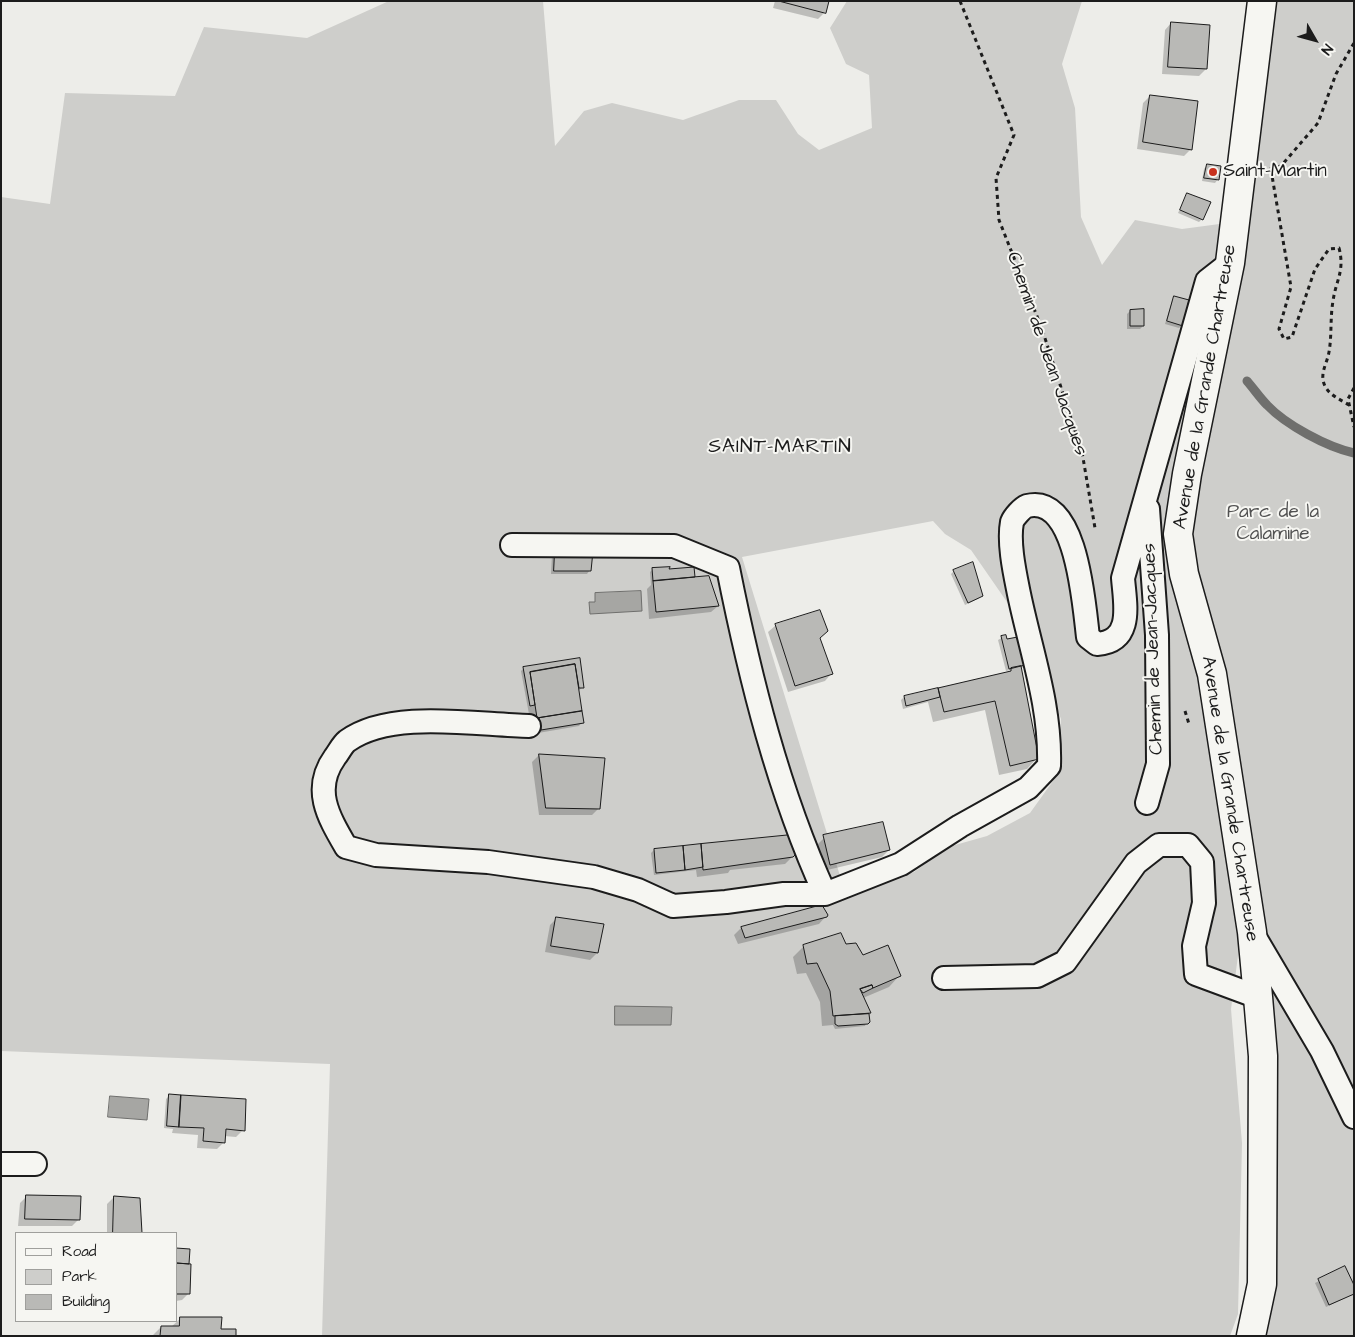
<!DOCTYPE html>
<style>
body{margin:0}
#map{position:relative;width:1355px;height:1337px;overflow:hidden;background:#edede9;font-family:"Architects Daughter",sans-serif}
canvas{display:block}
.frame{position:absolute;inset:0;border:2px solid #1c1c1c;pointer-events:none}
.legend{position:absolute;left:15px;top:1232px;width:162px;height:90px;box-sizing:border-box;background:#f6f6f2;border:1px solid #9f9f9c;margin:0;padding:6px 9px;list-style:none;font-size:15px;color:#1c1c1c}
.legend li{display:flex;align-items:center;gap:10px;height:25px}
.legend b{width:25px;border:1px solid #9f9f9c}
.north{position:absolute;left:1290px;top:15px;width:50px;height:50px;-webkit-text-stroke:4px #f6f6f2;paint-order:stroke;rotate:128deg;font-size:14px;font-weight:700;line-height:20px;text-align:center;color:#1c1c1c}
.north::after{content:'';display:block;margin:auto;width:18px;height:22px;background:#1c1c1c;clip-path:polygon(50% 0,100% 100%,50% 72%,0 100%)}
</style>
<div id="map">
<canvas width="1355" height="1337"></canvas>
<div class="frame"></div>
<ul class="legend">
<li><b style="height:6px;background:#f6f6f2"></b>Road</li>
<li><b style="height:14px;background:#cececb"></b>Park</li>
<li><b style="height:14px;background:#b9b9b6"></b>Building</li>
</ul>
<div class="north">N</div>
</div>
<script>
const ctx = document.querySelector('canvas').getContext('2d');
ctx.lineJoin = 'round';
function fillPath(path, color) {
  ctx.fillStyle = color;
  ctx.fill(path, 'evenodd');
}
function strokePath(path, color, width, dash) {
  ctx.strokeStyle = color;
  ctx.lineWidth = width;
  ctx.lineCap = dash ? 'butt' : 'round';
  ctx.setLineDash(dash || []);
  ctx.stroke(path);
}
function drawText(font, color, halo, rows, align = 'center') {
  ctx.font = font + ' "Architects Daughter",sans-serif';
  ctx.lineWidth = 4;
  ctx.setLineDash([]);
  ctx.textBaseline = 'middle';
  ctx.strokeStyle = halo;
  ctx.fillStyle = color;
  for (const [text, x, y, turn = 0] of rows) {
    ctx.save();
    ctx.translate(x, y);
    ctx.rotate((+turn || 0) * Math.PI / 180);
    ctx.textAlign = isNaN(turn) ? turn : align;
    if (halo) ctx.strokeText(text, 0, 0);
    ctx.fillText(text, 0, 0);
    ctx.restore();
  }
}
fillPath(new Path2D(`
 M389,1h154l12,145 29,-35 28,-8 71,17 56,-20h37l22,34 21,16 53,-22 -3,-53 -23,-11 -16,-36 17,-27h235l-20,63 13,44 6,109 21,48 33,-45 47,9 45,-6 -64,310 42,151 36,249 -10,76 11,134 -4,171 -8,22h-908l8,-272 -329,-13v-854l49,7 15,-111 110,3 29,-69 103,11zM933,521l12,13 26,16 54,78 36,91 -3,55 -28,39 -43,23 -39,11 -34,25 -69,20 -103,-335z
 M1274,1h80v1335h-89l3,-8 7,-87 -10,-307 -75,-413 49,-227z`), '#cececb');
const water = new Path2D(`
 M641,591l1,20 -52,3 -1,-12h6v-9z
 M615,1006l57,1 -1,18h-56z
 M110,1096l39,3 -2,21 -39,-3z`);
fillPath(water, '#a6a6a3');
strokePath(water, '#6f6f6d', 1);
fillPath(new Path2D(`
 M775,1h53l-3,11 -7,7 -45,-11z
 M1171,23l35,46 -7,7 -37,-2 3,-44z
 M1150,96l41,53 -7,7 -47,-7 6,-46z
 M1207,165l11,14 -3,4 -13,-2 2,-12z
 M1187,194l15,25 -3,3 -21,-9z
 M1175,298l7,27 -3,3 -14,-4 7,-23z
 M1130,311l13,15 -3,3h-13v-15z
 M552,554l38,16 -3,4h-36z
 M653,569l41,8 -2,2 26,27 -7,6 -62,7 -2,-30 4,-4 -1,-13z
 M954,571l27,25 -3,3 -13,6 -14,-31z
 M819,612v27l12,35 -6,7 -37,11 -20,-60 7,-6z
 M1005,636l2,4 15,-2 3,29 -5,1 17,90 -10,11 -28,6 -14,-65 -52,12 -5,-20 -25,7 -2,-9 3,-3 103,-23 4,-4 -5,1 -8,-31z
 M579,660l4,27 -5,4 4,31 -3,4 -41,7 -7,-8 -10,-54 3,-3z
 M539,755l64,4 -4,49 -7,7h-53l-7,-53z
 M824,838l65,12 -7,7 -59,14 -6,-26z
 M654,850l138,7 -7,7 -55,6 -2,3 -31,4 -1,-7 -42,5 -3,-22z
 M821,906l5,10 -7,8 -81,20 -4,-9 7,-7z
 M557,918l40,35 -7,7 -45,-8 5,-27z
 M845,945l18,12 36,19 -10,11 -26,11 7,15 -5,13 -30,3 -2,-4 -11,1 -2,-24 -14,-29 -9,1 -4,-17 11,-11z
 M169,1096l74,34 -7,7 -12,-1v6l-7,7 -20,-1 1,-13 -26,-2 1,-4 -9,-1 2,-29z
 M27,1196l52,23 -7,7h-54l2,-23z
 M114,1197l24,2 2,34h-33v-29z
 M176,1250l13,43 -7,7 -6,1z
 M1345,1268l9,26 -28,13 -11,-24z
 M181,1318l39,12 15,6h-83l9,-9h10z`), '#0003');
strokePath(new Path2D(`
 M1247,381c7,8 13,17 20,24 19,20 60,42 87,48`), '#6f6f6d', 9);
const building = new Path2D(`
 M779,1h50l-3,12z
 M1171,22l39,3 -3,44 -39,-2z
 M1150,95l48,6 -6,49 -49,-8z
 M1207,164l14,2 -2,14 -15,-2z
 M1187,193l24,9 -8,18 -23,-10z
 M1174,296l15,4 -6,26 -16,-5z
 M1144,309v17h-14v-16z
 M555,550l38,1 -2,20h-37z
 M973,562l10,34 -15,7 -15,-33z
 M670,567l-1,2 25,-2 1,10 -42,4 -1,-13z
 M709,576l10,30 -63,6 -3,-31z
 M820,610l8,21 -8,7 13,36 -38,12 -20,-62z
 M1006,635l1,4 16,-3 6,28 -20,5 -8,-33z
 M580,658l4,30h-5l-4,-24 -45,8 5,33 -5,1 -7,-39z
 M575,664l7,47 -45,7 -7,-46z
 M1021,666l18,93 -29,7 -15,-65 -51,11 -6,-24 73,-17v-3z
 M938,688l2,9 -34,9 -2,-10z
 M582,711l2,12 -43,7 -2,-12z
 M539,754l66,4 -5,51 -54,-1z
 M883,822l7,28 -60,15 -7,-30z
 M791,835l6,18 -4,4 -90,13 -2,-26z
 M701,844l2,23 -18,3 -2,-24z
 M683,846l2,24 -29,3 -2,-24z
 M822,905l6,10 -1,2 -82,21 -4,-11z
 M556,917l48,7 -6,29 -47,-7z
 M841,933l5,11 10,-1 7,12 25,-10 13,31 -28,12 -1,-3 -12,4 11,24 -38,3 -3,-25 -13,-28 -10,1 -4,-19z
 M872,985l1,3 -10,5 -3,-4z
 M869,1014l1,8 -2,2 -30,2 -3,-2v-8z
 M169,1094l12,1 -2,32 -12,-1z
 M181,1095l65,4 -1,32 -19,-2 -1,14 -22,-2 1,-13 -25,-1z
 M26,1195l55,1 -1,24 -55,-1z
 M114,1196l26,2 2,35h-29z
 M176,1248l14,1 -1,15 -13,-1z
 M176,1263l15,1 -1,30h-14z
 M1345,1266l9,19v9l-25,11 -11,-26z
 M180,1317h42l-1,12h15v7h-76l1,-10h18z`);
fillPath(building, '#b9b9b6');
strokePath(building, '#1c1c1c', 1);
const street = new Path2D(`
 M512,545l162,1 54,22c22,110 50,223 97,326
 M529,726c-53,-1 -138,-17 -182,15 -5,4 -8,11 -12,16 -23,32 -7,59 11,90l30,8 112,7 106,15 44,13 35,16 53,-4 58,-8h41l76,-30 59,-38 68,-38 21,-22c2,-60 -18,-114 -30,-172 -4,-20 -11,-51 -7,-72 2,-5 10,-14 15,-16 50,-13 57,99 61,131l9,7c37,-3 28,-40 26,-66l84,-297 23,-18
 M1147,803l11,-39 -1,-129 -9,-126
 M1253,934l69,117 32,66
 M944,978l93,-2 28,-14 71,-99 23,-18h29l14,17 2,41 -10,43 2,28 62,23
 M1,1164h34`);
const secondary = new Path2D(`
 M1251,1336l11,-52 1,-228 -5,-59 -6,-65 -40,-258 -28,-100 -6,-40 9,-60 43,-211 32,-262`);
strokePath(street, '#1c1c1c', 26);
strokePath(secondary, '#1c1c1c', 31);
strokePath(new Path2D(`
 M960,1l54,134 -18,43 3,42 43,109 40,123 13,76
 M1270,169l11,-3 37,-43 18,-49 18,-31
 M1271,170l20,117 -12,42 5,10 8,-2 23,-68 14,-20 10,-1c6,23 -3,32 -6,53 -3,17 -1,34 -4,51 -2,12 -10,22 -4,34 5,10 15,13 24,19
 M1354,388l-6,11 6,28
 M1185,711l4,13`), '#1c1c1c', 3, [4, 4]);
strokePath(street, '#f6f6f2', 22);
strokePath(secondary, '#f6f6f2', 28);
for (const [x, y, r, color] of [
 [1213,172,5,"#c8321e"]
]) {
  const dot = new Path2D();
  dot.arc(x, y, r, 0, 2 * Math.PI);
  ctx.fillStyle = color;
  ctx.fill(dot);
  strokePath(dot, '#f6f6f2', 2);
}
drawText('19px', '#1c1c1c', '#f6f6f2', [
 ["Saint-Martin",1223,172]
], 'left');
drawText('19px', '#1c1c1c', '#f6f6f2', [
 ["Chemin de Jean Jacques",1046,354,71],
 ["Avenue de la Grande Chartreuse",1206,387,-80],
 ["Chemin de Jean-Jacques",1154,649,-92],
 ["Avenue de la Grande Chartreuse",1229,799,81]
]);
drawText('19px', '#515151', '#f6f6f2', [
 ["Parc de la",1273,513],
 ["Calamine",1273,535]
]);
ctx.letterSpacing = '1px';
drawText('20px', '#1c1c1c', '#f6f6f2', [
 ["SAINT-MARTIN",780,448]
]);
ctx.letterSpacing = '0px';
</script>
